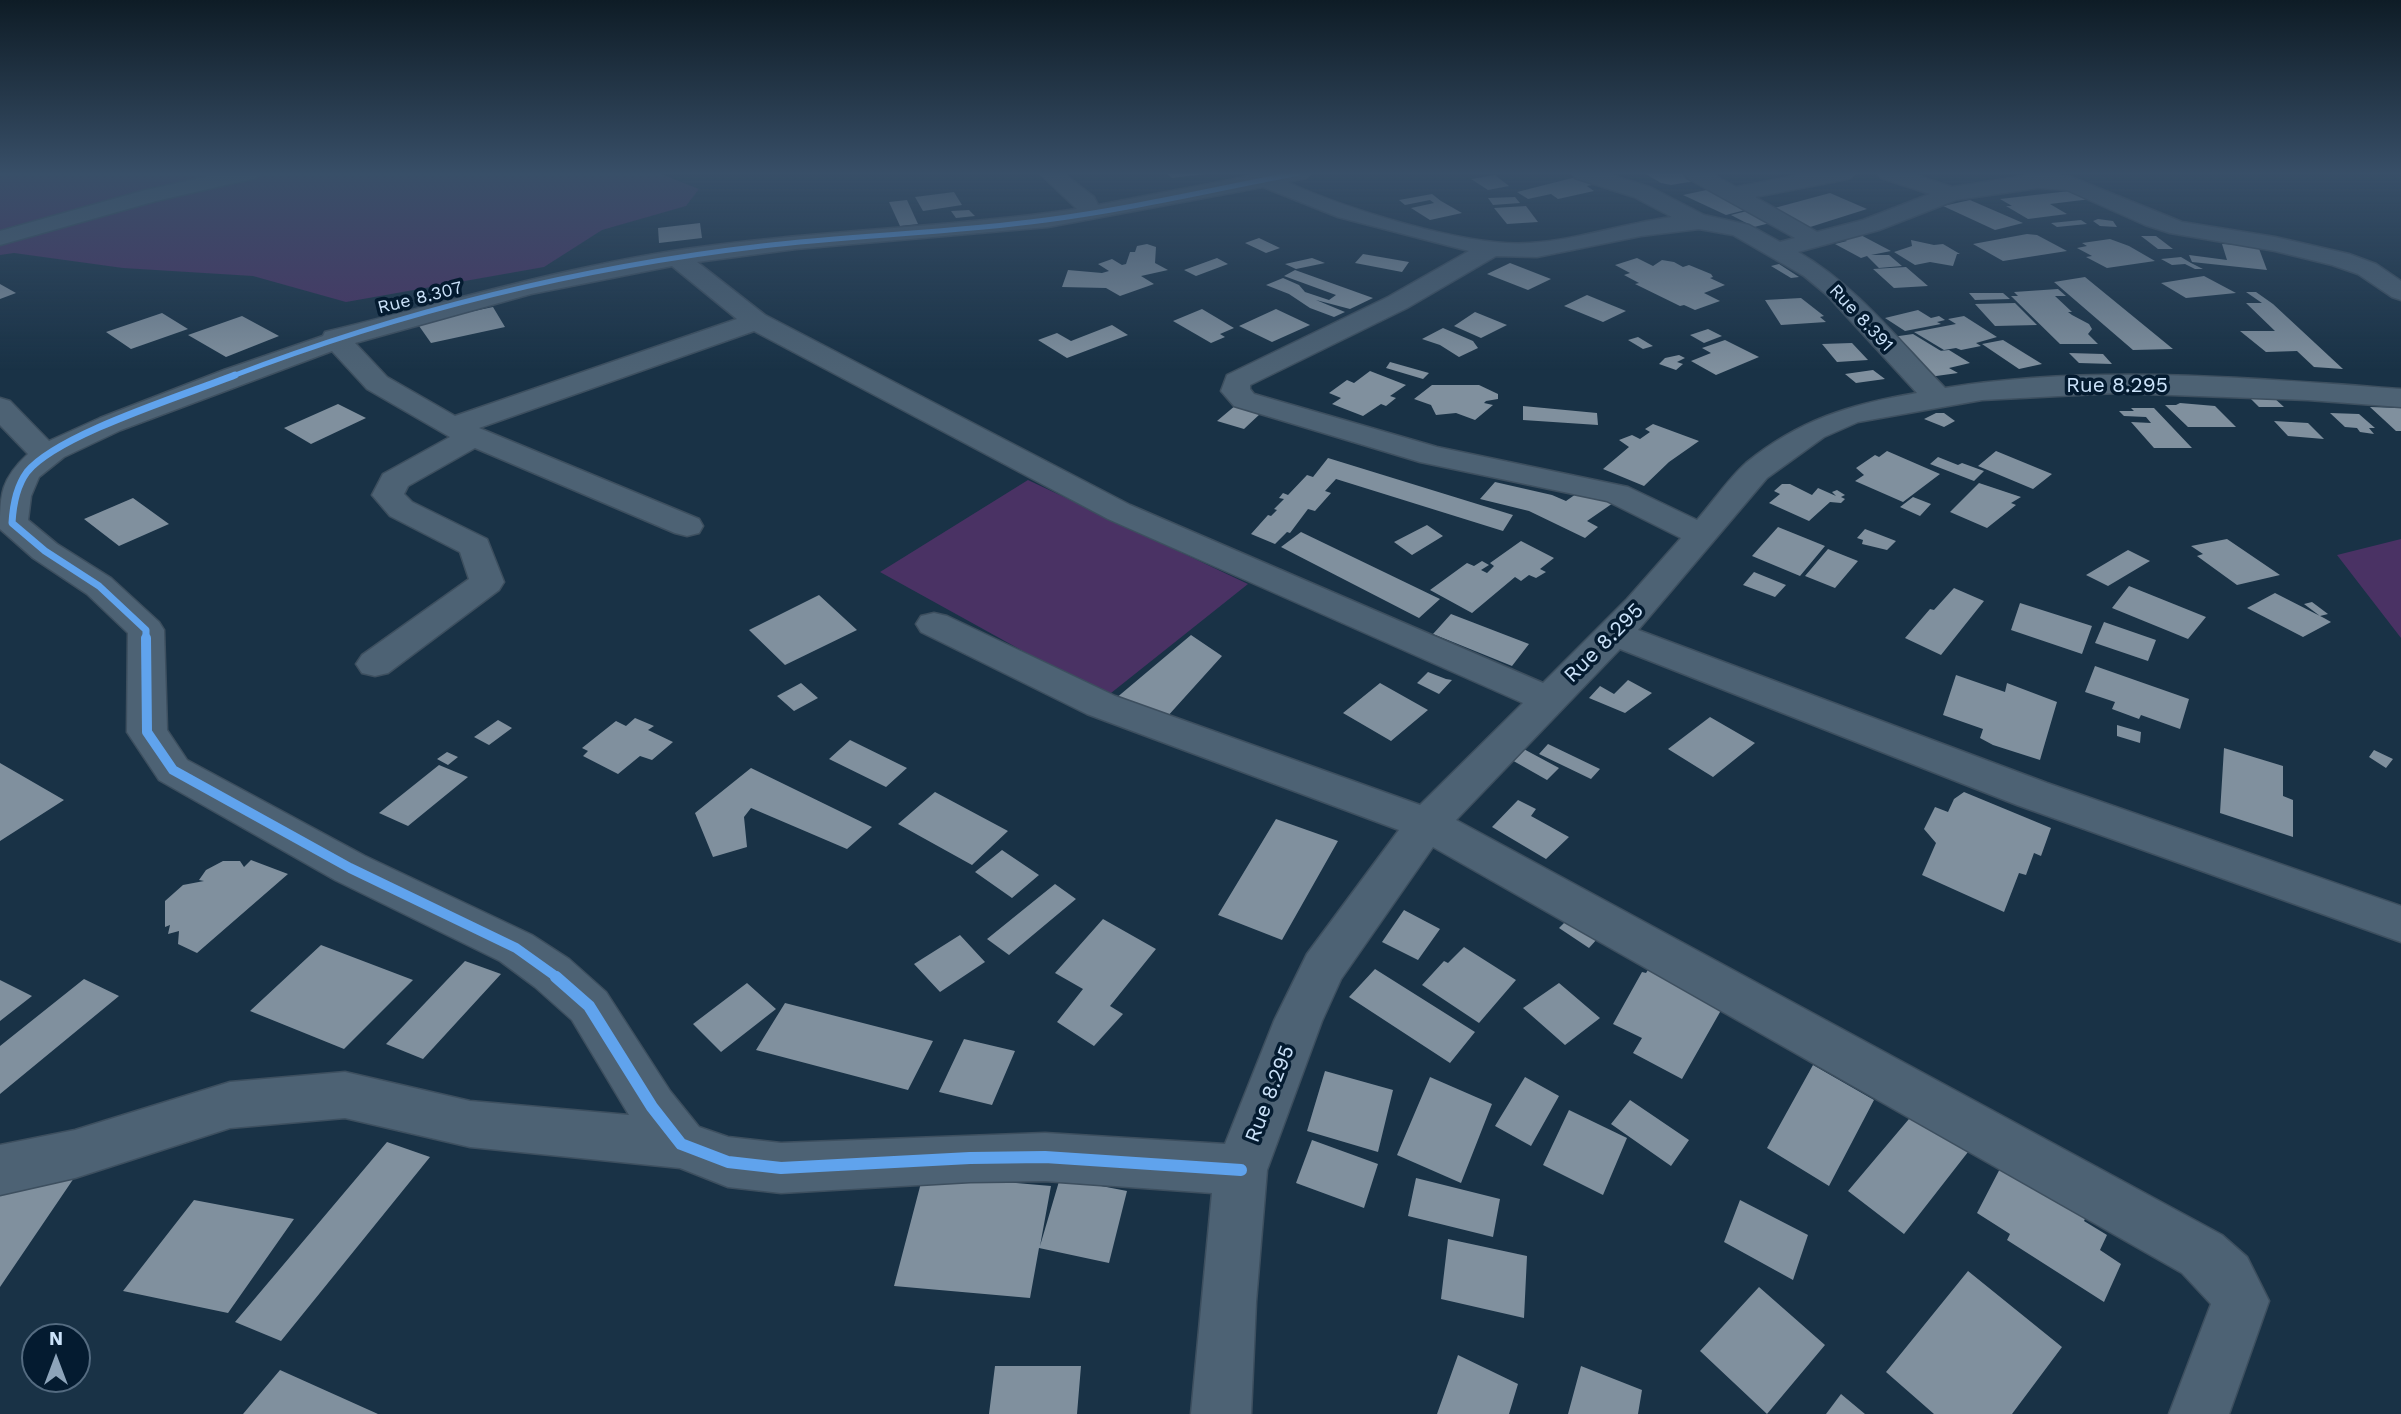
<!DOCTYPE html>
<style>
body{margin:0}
#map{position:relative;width:2401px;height:1414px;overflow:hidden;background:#193246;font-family:"Work Sans",sans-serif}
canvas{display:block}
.north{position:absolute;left:21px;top:1323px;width:70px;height:70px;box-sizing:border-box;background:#041b30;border:2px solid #546b80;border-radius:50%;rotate:0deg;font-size:19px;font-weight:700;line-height:28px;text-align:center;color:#cbe2f9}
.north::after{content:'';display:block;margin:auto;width:24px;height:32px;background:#8da4ba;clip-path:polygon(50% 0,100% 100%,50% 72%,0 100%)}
</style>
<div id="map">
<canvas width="2401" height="1414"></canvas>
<div class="north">N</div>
</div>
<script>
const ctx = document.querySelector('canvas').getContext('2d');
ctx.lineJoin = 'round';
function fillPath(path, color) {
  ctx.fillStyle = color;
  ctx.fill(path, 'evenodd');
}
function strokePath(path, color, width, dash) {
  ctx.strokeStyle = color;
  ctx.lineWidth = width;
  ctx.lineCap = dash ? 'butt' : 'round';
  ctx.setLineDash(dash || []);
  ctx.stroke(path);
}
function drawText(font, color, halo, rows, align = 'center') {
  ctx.font = font + ' "Work Sans",sans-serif';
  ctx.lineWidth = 7;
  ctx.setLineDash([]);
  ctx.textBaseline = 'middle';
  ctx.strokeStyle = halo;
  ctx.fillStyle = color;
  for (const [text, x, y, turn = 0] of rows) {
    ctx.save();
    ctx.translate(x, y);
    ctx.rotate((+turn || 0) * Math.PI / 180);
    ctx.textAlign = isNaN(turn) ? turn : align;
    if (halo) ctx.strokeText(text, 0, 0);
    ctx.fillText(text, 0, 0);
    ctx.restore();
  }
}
fillPath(new Path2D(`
 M0,173h659l40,16 -13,17 -84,24 -58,37 -198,35 -93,-26 -130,-8 -109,-15 -14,2z
 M1028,480l220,104 -142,113 -226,-125z
 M2401,539v99l-64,-83z`), '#4a3264');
fillPath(new Path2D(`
 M1166,173h40v1l-34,4z
 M1644,173h37l14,8 -24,4 -10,-2z
 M1495,175l14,11 -21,4 -17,-11z
 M1576,177l16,8 -5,1 7,5 -36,8 -7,-5 -23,5 -11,-7z
 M1711,189l38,20 -23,6 -43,-20z
 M2078,190l13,9 -41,5 17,10 -39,5 -22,-13h6l-12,-7z
 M954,192l8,13 -39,6 -8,-14z
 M1830,193l37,16 -60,19 -40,-18z
 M1432,194l9,7 21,12 -32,7 -19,-12 23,-5 -4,-3 -25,5 -6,-5z
 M1515,197l5,6 -27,2 -5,-7z
 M907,200l11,24 -18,2 -11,-24z
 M1970,200l53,23 -28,7 -52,-24z
 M1526,206l12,16 -31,2 -13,-16z
 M969,210l6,6 -19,2 -5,-7z
 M1751,210l23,12 -20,5 -23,-12z
 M2098,219l15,2 4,6 -17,-1 -7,-5z
 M2081,220l6,4 -30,3 -6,-4z
 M700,223l2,15 -43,5 -1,-15z
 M1855,232l36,19 -20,4h18l13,11 -23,2 -12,-12 -6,2 -26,-14 12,-3 -9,-5z
 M2027,234l10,1 30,16 -64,10 -30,-17z
 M2141,236h15l17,13h-15z
 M1259,238l21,10 -14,5 -21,-10z
 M2110,239l19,7 26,15 -48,7 -21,-11 6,-1 -15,-8 10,-2 -5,-3z
 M1911,240l23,5 9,-1 17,10h-3l-4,12 -23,-4 -15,3 -21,-13 18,-6z
 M1147,244l9,3 -1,16 13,7 -27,6 13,8 -34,12 -14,-8 -44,-1 6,-17 34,3 7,-2 -11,-7 14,-5 10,6 4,-1 4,-12h5l2,-6z
 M2222,244l36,2 9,24 -75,-8 -3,-7 38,5z
 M1363,254l46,8 -7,10 -47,-9z
 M2181,257l10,6 12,6h-8l-10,-5 -13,1 -11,-6z
 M1217,258l11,6 -32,12 -12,-6z
 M1312,258l13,5 -29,6 -11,-5z
 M1637,258l16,8 9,-6 12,2 9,5 6,-2 22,9 2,3 -3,1 15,7 -21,8 16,8 -25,9 -11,-5 -4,1 -45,-22 4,-1 -15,-8 6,-2 -15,-8z
 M1510,263l41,16 -23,11 -41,-16z
 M1779,264l20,13 -8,1 -20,-12z
 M1906,267l22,19 -34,2 -21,-19z
 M1295,270l78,28 -23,11 -34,-9 29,12 -11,5 -24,-9 -21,-14 -23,-9 17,-7 16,7 6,7 24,8 7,-5 -52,-19z
 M2204,276l32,17 -50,5 -25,-15z
 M2085,277l88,72 -40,1 -79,-68z
 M0,284l16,9 -16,6z
 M2058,289l8,7h-11l17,16h-4l4,3 17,9 3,5 -4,5 10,10h-38l-49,-48h7l-4,-4z
 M2246,292h10l17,12 70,65 -29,-2 -17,-16 -31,1 -26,-21h35l-29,-28h16z
 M1969,293h34l7,6 -35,1z
 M1587,295l39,16 -23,11 -39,-16z
 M1801,298l23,18 -4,1 6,5 -45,3 -16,-25z
 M2015,303l22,22 -42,1 -20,-22z
 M493,307l12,20 -74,16 -14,-20z
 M1202,309l32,19 -14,6 5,3 -14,6 -38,-22z
 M1276,309l34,16 -38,17 -33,-16z
 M1918,310l13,8 8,-2 6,4 -8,2 4,2 -36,7 -20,-13z
 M1475,312l32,13 -26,13 -27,-12z
 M162,313l26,16 -57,20 -25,-17z
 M242,316l37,20 -53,21 -38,-22z
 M1964,316l33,21 -21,6 5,3 -20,4 -5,-2 -12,2 -30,-18 42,-8 -8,-5z
 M1112,325l16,10 -61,23 -29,-18 19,-7 14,8z
 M1443,328l30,13 5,7 -19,9 -19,-12 -18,-6z
 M1708,329l14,7 -18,7 -14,-8z
 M1913,334l28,17h-2l10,-1 21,13 -21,5 9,5 -29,4 -44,-39z
 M1638,337l15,9 -10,3 -15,-9z
 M1725,340l34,17 -43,18 -25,-14 20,-8 -9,-5z
 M2003,340l39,24 -23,5 -37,-25z
 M1852,343l16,17 -31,2 -15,-18z
 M2069,353l34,1 9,10 -33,-1z
 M1679,355l6,3 -8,4 6,2 -7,6 -17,-6 6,-6z
 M1390,362l39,11 -6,6 -37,-11z
 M1873,370l12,9 -29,4 -11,-9z
 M1370,371l36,14 -16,11 6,2 -10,8 -5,-2 -18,12 -31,-12 9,-6 -12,-5 18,-13 7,3z
 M1432,385h47l19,9v5l-12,2 -2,2 9,2 -18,15 -19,-7 -20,2 -5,-10 -17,-6z
 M2248,396l25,1 11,10h-25z
 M2180,403l35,3 21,21h-48l-23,-22h11z
 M338,404l28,14 -55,26 -27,-16z
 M1236,405l25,8 -17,16 -27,-8z
 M1523,406l74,7 1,12 -75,-5z
 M2370,407l31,1v23h-5z
 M2131,408h23l38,40h-38l-23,-26 20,1 -5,-6 -22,-1 -5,-5h15z
 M1936,413h8l11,8 -11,6 -20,-8z
 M2330,413l29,1 16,14h-6l5,6 -14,-2 -3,-4 -12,-1z
 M2274,421l34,2 16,16 -36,-3z
 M1653,424l46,17 -30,21 -25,24 -41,-17 26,-22 -10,-7 13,-5 8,4 10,-7 -5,-3z
 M1887,451l53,23 -37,28 -48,-21 9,-6 -8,-7 19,-13 4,2z
 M1996,451l56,23 -19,15 -55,-23z
 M1938,457l20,8 4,-2 22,8 -10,10 -44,-17z
 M1328,458l185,57 -10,16 -167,-52 -11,12 6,2 -16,18 -7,-2 -18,24 -3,-1 -12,12 -24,-10 17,-19 3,1 6,-6 -3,-1 10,-10 -5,-1 4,-5 5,2 19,-20 6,2z
 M1495,482l57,13 14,6 20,-14 30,14 -29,20 11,6 -13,11 -56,-27 -49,-12z
 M1979,483l42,14 -10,6 5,2 -29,23 -37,-16z
 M1782,484h8l22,11 6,-7 18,8 -4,-4 5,-2 8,5 -4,2 4,2 -4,4 -11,-1 -21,19 -40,-18 11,-9 -6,-3z
 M1913,497l18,7 -11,12 -20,-9z
 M133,498l36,26 -50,22 -35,-27z
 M1427,525l16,11 -31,19 -18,-13z
 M1778,527l47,19 -25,30 -48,-20z
 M1865,529l31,12 -9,9 -25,-6 1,-4 -6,-2z
 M1301,532l139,67 -21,19 -138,-71z
 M2227,539l53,36 -43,10 -40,-29 6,-2 -12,-8z
 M1521,541l33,17 -14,11 6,3 -10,6 -7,-3 -8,6 -6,-4 -43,36 -42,-23 37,-27 7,3 8,-5 7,4 -8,5 6,3 7,-7 -4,-3z
 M1828,549l30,12 -23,27 -30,-12z
 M2128,550l22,11 -42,25 -22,-11z
 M1754,572l32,13 -11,12 -32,-12z
 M2129,586l77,31 -18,22 -76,-31z
 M1954,588l30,13 -43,54 -36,-17 25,-29 4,1z
 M2275,593l49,25 7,4 -28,15 -56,-29z
 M819,595l38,35 -72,35 -36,-35z
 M2312,602l16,12 -8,2 -16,-12z
 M2020,603l72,23 -10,28 -71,-24z
 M1451,614l78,30 -17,22 -79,-32z
 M2104,622l52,18 -8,21 -53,-18z
 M1191,635l31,21 -56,62 -51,-19z
 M2095,666l94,33 -9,30 -39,-14 -2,4 -27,-10 3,-7 -30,-10z
 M1428,672l18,7 6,1 -13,14 -22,-11z
 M1956,675l49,17 2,-9 50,19 -17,58 -47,-15 -13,-7 3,-9 -40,-14z
 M1628,680l24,13 -27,20 -36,-15 11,-12 14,8z
 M801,683l17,15 -24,13 -17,-15z
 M1380,683l48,27 -37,31 -48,-28z
 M1710,717l45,26 -42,34 -45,-28z
 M635,718l19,8 -6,4 25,12 -21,18 -12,-4 -22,18 -35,-18 5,-5 -6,-3 34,-27 10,5z
 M498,720l14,8 -23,17 -15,-8z
 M2117,725l24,7 -1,11 -23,-7z
 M850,740l57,28 -21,19 -57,-28z
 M1548,744l52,25 -9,10 -52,-25z
 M1520,747l39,21 -12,12 -37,-21z
 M2224,748l59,18v30l10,4v37l-73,-24z
 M2374,750l19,9 -7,9 -17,-11z
 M447,752l11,5 -10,8 -11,-6z
 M0,763l64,37 -64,41z
 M439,765l29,12 -60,49 -29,-13z
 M751,768l121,59 -25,22 -96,-41 -7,9 3,30 -34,10 -18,-44z
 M935,792l73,39 -36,34 -74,-41z
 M1964,792l87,36 -10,28 -7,-3 -8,22 -7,-2 -15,39 -82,-37 14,-32 -12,-14 11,-22 13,5 6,-13z
 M1518,800l18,9 -5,7 38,21 -23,22 -54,-32z
 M1276,819l62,22 -56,99 -64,-25z
 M1002,850l37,25 -27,23 -37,-26z
 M251,860l37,14 -91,79 -19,-9 1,-13 -11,3 2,-9 -5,2v-26l18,-16 21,-4 -5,-1 7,-10 17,-9h17l4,6z
 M1055,884l21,15 -67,56 -22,-16z
 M1578,909l29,19 -18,20 -30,-20z
 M1404,910l36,19 -22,31 -36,-18z
 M1103,919l53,30 -46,57 13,8 -29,32 -37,-24 26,-33 -28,-16z
 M960,935l25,27 -45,30 -26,-28z
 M321,945l92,35 -69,69 -94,-38z
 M1464,947l52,33 -37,43 -57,-38 22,-24 4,2z
 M1659,952l69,46 -46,81 -49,-26 9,-15 -29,-14 29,-52 4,1z
 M465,961l36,13 -78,85 -37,-15z
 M1375,969l100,63 -25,31 -101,-66z
 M84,979l35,17 -119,98v-48z
 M0,980l32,16 -32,25z
 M747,983l29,26 -55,43 -28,-28z
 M1559,983l41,35 -35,27 -42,-37z
 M785,1003l148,38 -25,49 -152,-40z
 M964,1039l51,12 -23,54 -53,-13z
 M1813,1065l61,35 -45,86 -62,-38z
 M1325,1071l68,19 -15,62 -71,-21z
 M1430,1077l62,27 -31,79 -64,-28z
 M1525,1077l34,19 -28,50 -36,-20z
 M1630,1100l59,40 -18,26 -60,-42z
 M1569,1110l58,28 -24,57 -60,-30z
 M1914,1113l54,39 -64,82 -56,-43z
 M1312,1140l66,24 -14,44 -68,-25z
 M387,1142l43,15 -149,184 -46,-19z
 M2005,1159l84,51 -5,11 23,14 -7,15 21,14 -17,38 -97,-62 3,-6 -33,-21z
 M923,1175l128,11 -11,60 20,-68 67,13 -18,72 -70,-15 -9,50 -136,-12z
 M0,1177l74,1 -74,109z
 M1416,1178l84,21 -7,38 -85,-21z
 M194,1200l100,19 -66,94 -105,-22z
 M1740,1200l68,35 -15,45 -69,-38z
 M1448,1239l79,17 -3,62 -83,-19z
 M1968,1271l94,76 -50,67h-78l-48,-42z
 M1759,1287l66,58 -58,69 -67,-63z
 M1458,1355l60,29 -9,30h-72z
 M995,1366h86l-4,48h-88z
 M1581,1366l61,24 -4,24h-70z
 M280,1370l98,44h-135z
 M1841,1394l24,20h-39z`), '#80909e');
const street = new Path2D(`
 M222,173h37l-3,5 -100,23 -156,44v-14l142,-40z
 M1039,173h24l31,24 4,8 152,-29 2,-3h58l-3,5 -20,4c57,26 181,66 243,61 48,-3 95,-20 142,-26l-38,-20 -59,-19 -3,-5h32l46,14 54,28 45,10 31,17 15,-4 -108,-60 -3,-5h26l26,14 75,-14h43l-3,5 -8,2 -88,17 62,35 46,-12 67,-26 -49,-16 -3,-5h31l43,14 86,-13 33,3 111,45 93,15 74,17 27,10 25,17v19l-9,-3 -34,-23 -26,-9 -57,-14 -105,-18 -25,-8 -78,-35 -29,-2 -82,12 -77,30 -81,22c58,33 101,89 147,136 149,-24 306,-10 456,1v18l-93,-7 -191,-7 -135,7 -124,22 -34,15 -57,41 -129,152 409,153 354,123v36l-384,-137 -397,-156 -164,171 766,415 25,22 22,44 -40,113h-60l42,-110 -29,-31 -749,-426 -92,132 -19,42 -55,149 -11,132 -5,112h-60l21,-221 -167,-12 -75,1 -189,11 -53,-6 -48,-19 -210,-21 -125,-29 -115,10 -155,50 -75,17v-50l75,-15 155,-48 115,-10 125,29 159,14 -57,-95 -37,-33 -35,-26 -165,-81 -176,-100 -32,-48 1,-99 -41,-39 -54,-36 -33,-29c0,-35 1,-50 28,-75l-28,-29v-27l10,3 39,40 51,-23 124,-48 99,-34 2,-4c120,-29 239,-65 361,-83 130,-19 261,-21 391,-40zM1263,187l75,30 131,34 -81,46 -161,78 -6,16 13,15 186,56 187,39 74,37 -54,61 -84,84 -413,-178 -365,-190 -68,-53 99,-13 252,-22zM1699,229l34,6 71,41 23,19 90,98c-66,11 -118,27 -171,70 -18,16 -33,39 -49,57l-69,-33 -191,-40 -183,-53 -4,-5v-4l157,-77 89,-52 41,1 104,-21zM672,266l65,53 -282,97 -68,-39 -32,-34 176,-49zM754,331l354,188 415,184 -103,102 -305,-109 -168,-80 -13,-3 -13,3 -5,8 5,8 166,82 312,116 -92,124 -33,67 -49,123 -180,-11 -264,10 -53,-6 -29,-10 -29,-36 -64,-99 -37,-33 -37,-24 -167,-79 -178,-96 -20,-30 -3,-100 -5,-8 -48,-44 -54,-34 -29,-24 3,-24 8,-19 25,-20 57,-27 211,-79 35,38 83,48 -67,37 -11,21 18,21 70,36 9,27 -107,76 -6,9 6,9 13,3 13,-3 111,-83 5,-8 -17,-43 -75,-37 -8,-8 4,-8 67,-38 200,85 12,3 12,-3 4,-7 -4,-7 -220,-91z`);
strokePath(street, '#3d4f5f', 3);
fillPath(street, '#4d6274');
strokePath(new Path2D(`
 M230,377c170,-65 351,-110 532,-131 94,-11 189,-13 284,-26 85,-11 169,-31 253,-47`), '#60a3ed', 5);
strokePath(new Path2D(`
 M146,640v-10l-47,-44 -54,-35 -33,-28c1,-18 4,-36 15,-51 31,-38 158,-77 208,-97`), '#60a3ed', 7);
strokePath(new Path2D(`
 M146,638l1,94 26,38 177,98 166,80 42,30`), '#60a3ed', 10);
strokePath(new Path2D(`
 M556,977l33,29 63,101 29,37 47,18 53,6 189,-10 75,-1 196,13`), '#60a3ed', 12);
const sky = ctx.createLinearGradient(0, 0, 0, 370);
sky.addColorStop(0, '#0e1c26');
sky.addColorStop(0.47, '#384f68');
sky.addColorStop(1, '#384f6800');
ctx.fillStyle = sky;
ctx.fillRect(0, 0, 2401, 370);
drawText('18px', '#cbe2f9', '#041b30', [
 ["Rue 8.307",420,298,-14],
 ["Rue 8.391",1861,318,47]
]);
drawText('21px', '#cbe2f9', '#041b30', [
 ["Rue 8.295",2117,386],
 ["Rue 8.295",1604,643,-45],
 ["Rue 8.295",1270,1094,-69]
]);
</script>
